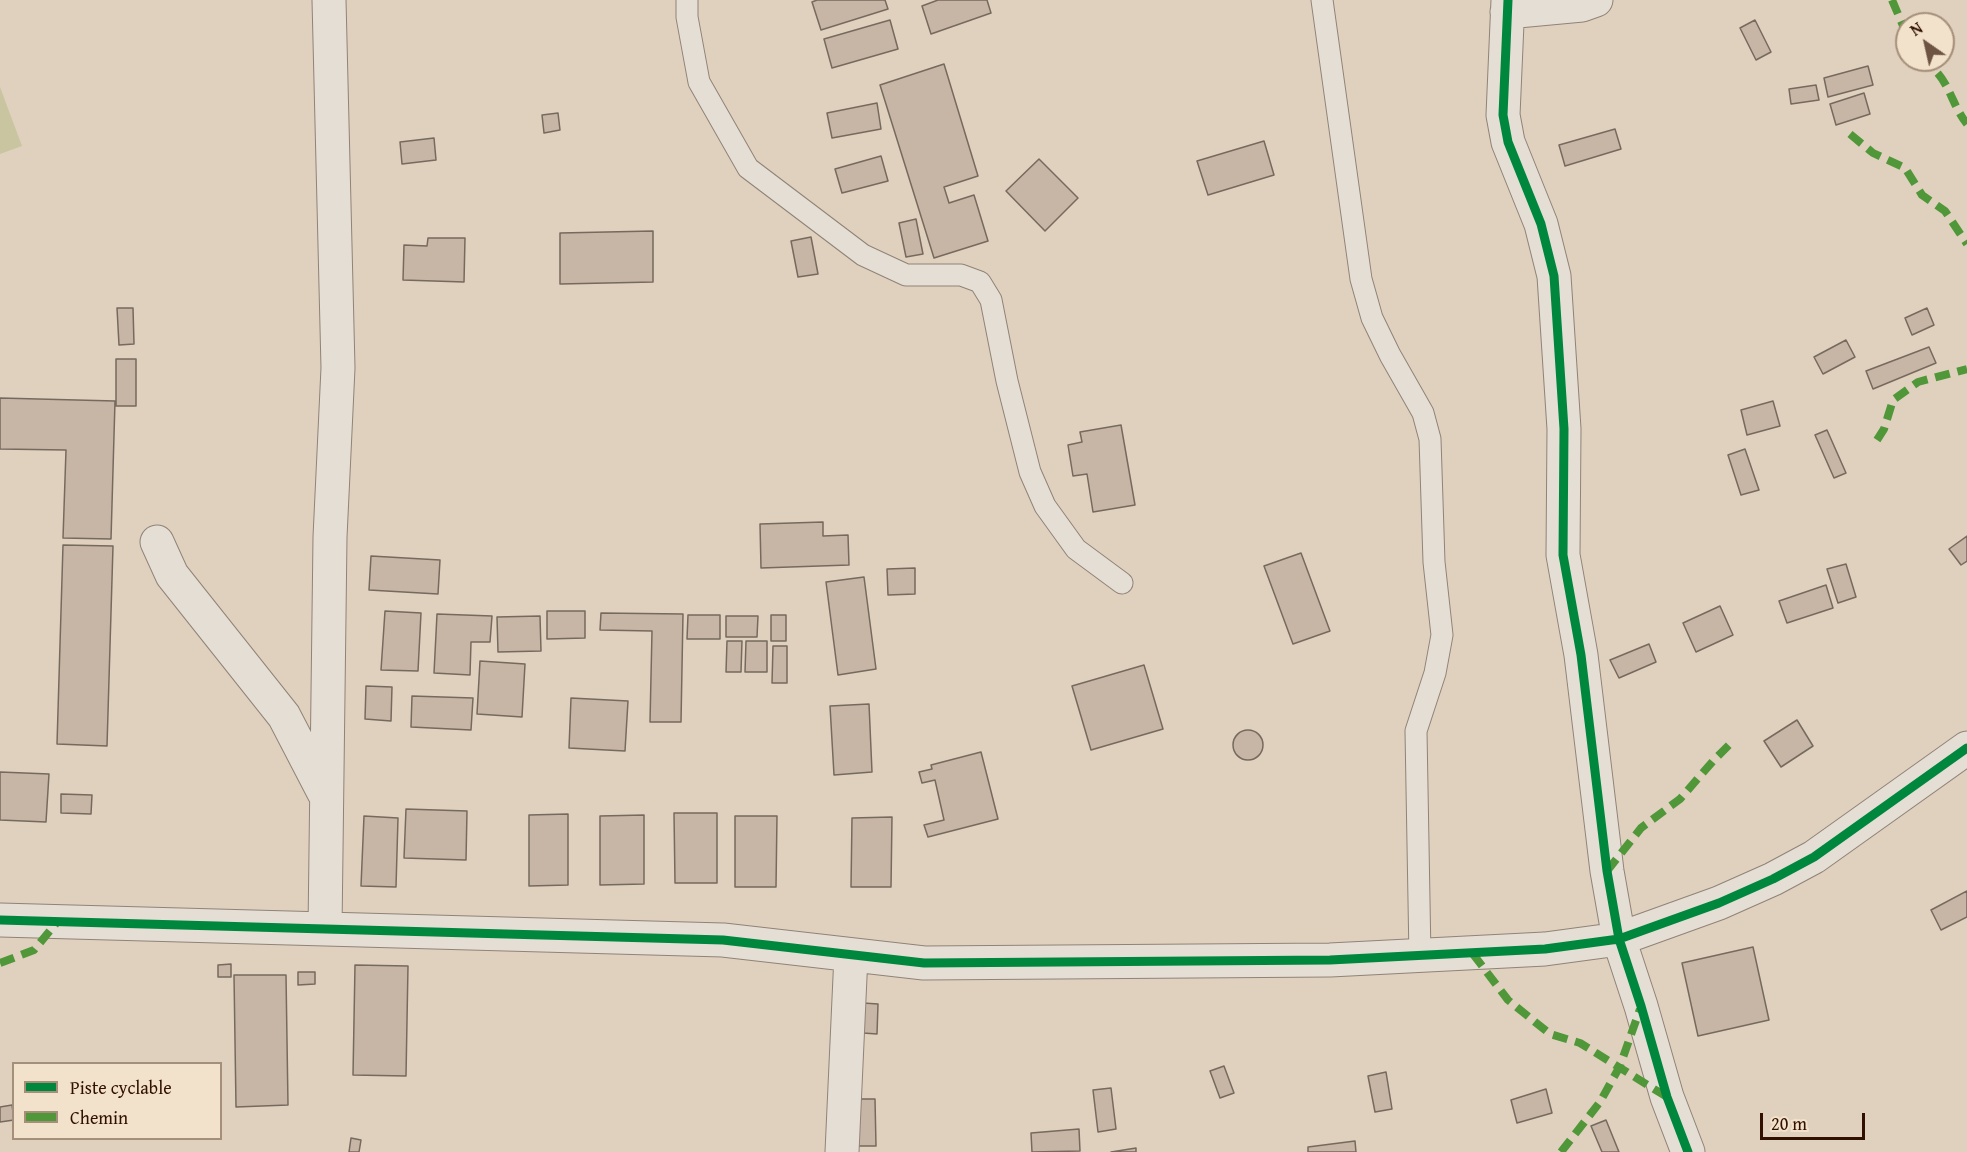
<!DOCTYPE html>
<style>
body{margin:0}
#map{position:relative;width:1967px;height:1152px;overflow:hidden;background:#dfd1bd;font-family:"Gentium Book Plus",serif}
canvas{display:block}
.legend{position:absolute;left:12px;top:1062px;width:210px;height:78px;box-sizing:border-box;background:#f3e2cb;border:2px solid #a58e7a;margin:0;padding:8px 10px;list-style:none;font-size:18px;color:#311001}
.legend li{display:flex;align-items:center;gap:12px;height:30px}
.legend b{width:30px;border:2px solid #a58e7a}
.north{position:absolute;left:1895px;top:12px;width:60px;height:60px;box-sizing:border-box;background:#f3e2cb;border:2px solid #a58e7a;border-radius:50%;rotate:326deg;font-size:16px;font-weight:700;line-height:24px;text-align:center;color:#311001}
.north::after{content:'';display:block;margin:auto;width:21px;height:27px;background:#6e5443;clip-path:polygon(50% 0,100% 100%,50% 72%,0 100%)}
.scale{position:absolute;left:1760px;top:1113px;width:105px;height:27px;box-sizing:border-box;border:3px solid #311001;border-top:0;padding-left:8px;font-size:18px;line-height:21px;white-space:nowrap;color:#311001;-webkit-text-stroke:4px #f3e2cb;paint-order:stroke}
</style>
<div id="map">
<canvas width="1967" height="1152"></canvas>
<ul class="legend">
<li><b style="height:8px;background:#00873e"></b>Piste cyclable</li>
<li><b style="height:8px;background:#509739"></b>Chemin</li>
</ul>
<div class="north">N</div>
<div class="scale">20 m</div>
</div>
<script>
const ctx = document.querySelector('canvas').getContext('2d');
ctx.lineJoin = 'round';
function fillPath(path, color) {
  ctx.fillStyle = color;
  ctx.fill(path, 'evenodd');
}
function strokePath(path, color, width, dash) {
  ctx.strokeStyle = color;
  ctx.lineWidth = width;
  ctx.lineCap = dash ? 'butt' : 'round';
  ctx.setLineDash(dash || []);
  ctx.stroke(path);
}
fillPath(new Path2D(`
 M0,87l22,59 -22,8z`), '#cac5a1');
const building = new Path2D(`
 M817,0h68l3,9 -67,21 -9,-28z
 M938,0h49l4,13 -60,21 -9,-28z
 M890,20l8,29 -66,19 -8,-29z
 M1755,20l16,32 -15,8 -16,-32z
 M944,64l34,112 -34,11 5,16 25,-8 14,46 -54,17 -54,-173z
 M1868,66l5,19 -45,12 -4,-19z
 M1816,85l3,15 -28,4 -2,-15z
 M1864,93l6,21 -34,11 -6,-21z
 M877,103l4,26 -49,9 -5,-25z
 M558,113l2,17 -16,3 -2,-18z
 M1615,129l6,20 -56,17 -6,-21z
 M434,138l2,22 -34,4 -2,-22z
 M1264,141l10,34 -66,20 -11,-34z
 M881,156l7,25 -46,12 -7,-24z
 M1039,159l39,39 -33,33 -39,-40z
 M916,219l7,35 -17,3 -7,-34z
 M653,231v51l-93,2v-51z
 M811,237l7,37 -20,3 -7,-36z
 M428,238h37l-1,44 -61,-2 1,-35 23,1z
 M117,308h16l1,36 -15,1z
 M1927,308l7,17 -22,10 -7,-17z
 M1846,340l9,17 -32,17 -9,-17z
 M1929,347l7,16 -63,26 -7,-18z
 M116,359h20v47h-20z
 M0,398l115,3 -4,138 -48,-1 3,-88 -66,-1z
 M1773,401l7,25 -33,9 -6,-25z
 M1121,425l14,80 -42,7 -6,-38 -14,2 -5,-31 14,-3 -2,-10z
 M1827,430l19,43 -12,5 -19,-43z
 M1745,449l14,41 -18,5 -13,-40z
 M823,522v14l25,-1 1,30 -88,3 -1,-44z
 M1967,536v25l-6,4 -12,-16z
 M63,545l50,1 -6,200 -50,-2z
 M1301,553l29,78 -37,13 -29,-78z
 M371,556l69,4 -2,34 -69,-4z
 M1846,564l10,33 -18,6 -11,-34z
 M915,568v26l-27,1 -1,-26z
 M864,577l12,92 -38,6 -12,-93z
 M1826,585l7,23 -46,15 -8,-22z
 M1720,606l13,29 -37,17 -13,-29z
 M385,611l36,2 -3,58 -37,-1z
 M547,611h38v27l-38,1z
 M601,613l82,1 -2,108h-31l2,-91 -52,-1z
 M437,614l55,2 -2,26h-19l-1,33 -36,-2z
 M688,615h32v24h-33z
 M771,615h15v26h-15z
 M540,616l1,35 -43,1 -1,-35z
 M726,616h32l-1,21h-31z
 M727,641h15l-1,31h-15z
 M746,641h21v31h-22z
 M1649,644l7,18 -37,16 -9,-18z
 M773,646h14v37h-15z
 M480,661l45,3 -3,53 -45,-3z
 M1144,665l19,64 -72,21 -19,-64z
 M366,686l26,1 -1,34 -26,-2z
 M412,696l61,2 -2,32 -60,-3z
 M571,698l57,3 -3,50 -56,-3z
 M869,704l3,68 -38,3 -4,-69z
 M1797,720l16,26 -32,21 -17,-26z
 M1233 745a15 15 0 1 1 30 0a15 15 0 1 1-30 0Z
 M981,752l17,67 -70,18 -4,-12 20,-5 -9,-40 -13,3 -3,-11 13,-3 -1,-4z
 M0,772l49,2 -3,48 -46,-2z
 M61,794l31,1 -1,19 -30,-1z
 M406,809l61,2 -1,49 -62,-2z
 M674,813h43v70h-42z
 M568,814v71l-39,1v-71z
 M644,815v69l-44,1v-69z
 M364,816l34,2 -2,69 -35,-1z
 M735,816h42l-1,71h-41z
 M892,817l-1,70h-40l1,-69z
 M1967,891v26l-26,13 -10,-20z
 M1753,947l16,73 -71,16 -16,-73z
 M231,964v13h-13v-12z
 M355,965l53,1 -2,110 -53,-1z
 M298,972h17v12l-17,1z
 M234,975h52l2,130 -52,2z
 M863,1003l15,1 -1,30 -14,-1z
 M1224,1066l10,27 -14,5 -10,-27z
 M1386,1072l6,37 -17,3 -7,-36z
 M1111,1088l5,41 -18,3 -5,-42z
 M1546,1089l6,24 -35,10 -6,-23z
 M854,1099h21l1,47h-21z
 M12,1105l2,15 -14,2v-15z
 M1606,1120l13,32h-17l-11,-26z
 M1079,1129l1,22 -48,1 -1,-19z
 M351,1138l10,2 -2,12h-10z
 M1355,1141l1,11h-48v-5z
 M1136,1148v4h-25z`);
fillPath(building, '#c7b5a6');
strokePath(building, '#766a5e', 1.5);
const service = new Path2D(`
 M687,0v17l12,65 49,86 115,87 43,20h55l19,7 11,18 16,81 23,91 15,34 31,43 46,34
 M1322,0l39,279 11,39 18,37 33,58 7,26 4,123 8,73 -7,38 -19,58 4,226`);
const minor = new Path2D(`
 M1508,0l-5,115 5,27 33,82 13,52 10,153 -1,126 18,100 26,216 12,68 22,67 26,91 21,55
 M1507,12l75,-7 14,-5
 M157,542l15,33 112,141 40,77
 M0,920l723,20 201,23 406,-3 215,-11 74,-10 100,-36 54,-24 41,-22 153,-109
 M325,929l5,-392 8,-169 -9,-368
 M842,1152l9,-197`);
strokePath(service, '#908377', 23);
strokePath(minor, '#908377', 35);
strokePath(service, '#e5ded4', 21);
strokePath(minor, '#e5ded4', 33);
strokePath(new Path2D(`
 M1892,0l15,35
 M1919,60c30,12 30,42 48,64
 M1850,134l23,19 32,15 17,27 23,16 22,33
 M1877,440l7,-11 9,-29 25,-18 49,-13
 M1607,871l34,-43 39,-29 34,-39 18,-18
 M1473,954l35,46 42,34 30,9 87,54
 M0,963l34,-13 24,-29
 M1561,1152l39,-50 20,-36 20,-57`), '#509739', 8, [15, 8]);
strokePath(new Path2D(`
 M1508,0l-5,115 5,27 33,82 13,52 10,153 -1,126 18,100 26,216 12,68 22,67 26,91 21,55
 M0,920l723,20 201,23 406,-3 215,-11 74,-10 100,-36 54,-24 41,-22 153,-109`), '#00873e', 9);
</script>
